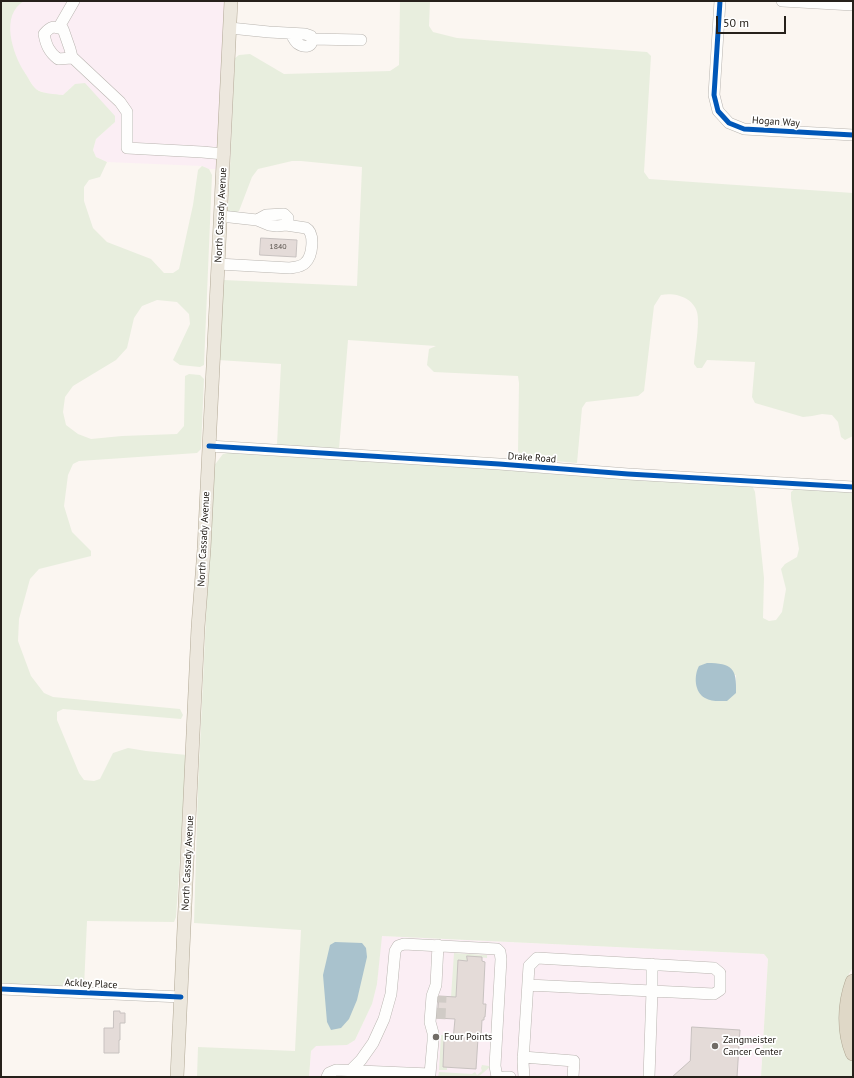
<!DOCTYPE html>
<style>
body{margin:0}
#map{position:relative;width:854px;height:1078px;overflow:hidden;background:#fbf6f1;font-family:"PT Sans",sans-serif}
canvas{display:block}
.frame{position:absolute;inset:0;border:2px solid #26211b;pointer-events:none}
.scale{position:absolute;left:716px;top:16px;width:70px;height:18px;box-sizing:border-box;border:2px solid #26211b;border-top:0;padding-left:5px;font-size:12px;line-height:14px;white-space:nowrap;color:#26211b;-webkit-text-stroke:3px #fff;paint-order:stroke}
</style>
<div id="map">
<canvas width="854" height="1078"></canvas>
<div class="frame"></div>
<div class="scale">50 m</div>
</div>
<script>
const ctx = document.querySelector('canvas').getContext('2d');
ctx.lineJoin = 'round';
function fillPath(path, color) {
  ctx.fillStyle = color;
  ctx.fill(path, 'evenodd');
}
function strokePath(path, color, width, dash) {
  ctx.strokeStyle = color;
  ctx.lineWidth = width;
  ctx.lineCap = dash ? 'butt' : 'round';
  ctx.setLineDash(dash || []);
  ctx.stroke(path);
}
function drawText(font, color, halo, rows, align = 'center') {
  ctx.font = font + ' "PT Sans",sans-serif';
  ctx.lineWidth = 3.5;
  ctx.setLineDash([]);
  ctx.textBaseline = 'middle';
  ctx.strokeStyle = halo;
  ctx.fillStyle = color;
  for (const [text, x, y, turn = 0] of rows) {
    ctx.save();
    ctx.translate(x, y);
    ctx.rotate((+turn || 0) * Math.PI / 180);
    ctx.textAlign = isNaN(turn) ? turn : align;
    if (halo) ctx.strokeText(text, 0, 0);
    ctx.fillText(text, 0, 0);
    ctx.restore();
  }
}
fillPath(new Path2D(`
 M24,1h213l-7,168h-21l-7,-3 -95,-4 -11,-5 -3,-7 3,-11 19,-17 -40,-38 -12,11 -15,-1 -13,-5 -18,-28 -10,-26v-15l4,-10 8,-7z
 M381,936l383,18 4,5 -7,118h-452l2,-26 5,-6h31l8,-5 17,-36 5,-20z`), '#fbeef4');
fillPath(new Path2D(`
 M1,1h23c-24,14 -12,52 1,72 3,4 7,13 11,16 6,5 19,5 27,6l12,-11 10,-1 30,33v6l-19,17 -3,11 3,7 11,5 -7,15 -11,3 -5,7v14l9,27 14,14 44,17 13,14h9l6,-4 14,-64 5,-35 4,-4 7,3 3,6 -8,190 -4,2 -20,-2 -7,-5 17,-36 -1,-10 -12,-12 -20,-2 -15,6 -8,12 -7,30 -11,12 -43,26 -8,11 -2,15 3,13 12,9 13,5 31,-3 55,-2 7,-8 1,-50 4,-2 11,1 4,4 -3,70 -4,4 -118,8 -6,3 -5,11 -4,31 8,26 19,19v5l-52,13 -9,10 -11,40 -1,22 13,35 13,17 9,4 127,12 3,6 -2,4 -118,-10 -6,3v8l22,53 5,7 10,1 6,-2 13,-26 15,-5 18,3 41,4 -11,162 -2,5 -87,-1 -3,66 -83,-2z
 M400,1h30l-1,25 4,6 24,6 190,14 4,4 -7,116 5,7 204,14v243l-8,4 -4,-3 -3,-15 -6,-7 -10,-1 -10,2 -9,1 -48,-14 -3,-6 3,-35 -48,-2 -5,8h-5l-3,-4c1,-13 6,-41 3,-52 -4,-15 -23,-20 -36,-17l-7,11 -10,85 -6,5 -52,6 -4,6 -5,55 -55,-5 -4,-7 1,-68 -1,-7 -84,-4 -7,-7 2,-16 7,-3 -88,-6 -9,109 -62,-4 4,-81 -63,-4 5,-80 134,6 5,-119 -61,-6h-9l-34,8 -6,8 -13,34 -7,3 -4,-3 7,-153 4,-3 11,-1 34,20 106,-3 9,-6z
 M232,452l520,33 3,7 9,86 -1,40 6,3 7,-1 6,-8 4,-23 -5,-20 4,-5 12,-7 2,-8 -8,-50v-7l6,-5 56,3v477l-4,7 -5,19v49l9,22v13h-92l7,-118 -4,-5 -382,-18 -5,48 -5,20 -17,36 -8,5 -31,1 -5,5 -2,26h-112l1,-30 97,4 6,-121 -107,-7 4,-135 15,-321 10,-13zM736,675v18l-40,-11z
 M454,953l33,2v3l-20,-2v5l-9,-1 -2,37h-5z
 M441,1035h2v4l1,1 -1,27h4v3h-8z
 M482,1065l7,1 1,1 -12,10h-40l1,-5 33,2 3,-2 2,3 5,-4 -1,-3z`), '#e8eede');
fillPath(new Path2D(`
 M707,663c25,0 30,5 29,30l-9,8c-7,0 -16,1 -22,-3 -11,-6 -11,-23 -6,-32z
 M335,942l27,1 4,5 1,9 -10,43 -8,19 -8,9 -10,2 -4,-8 -4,-47 7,-30z`), '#a9c2cd');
const building = new Path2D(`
 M261,238l36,2 -1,17 -36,-2z
 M467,956l15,1v4l3,1 -2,42h3l-1,13h-1v3h-2l-1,18h-3l-2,31 -33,-2 1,-27h9l2,-21 -18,-1 2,-21v-1l17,1 2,-37 9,1z
 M114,1011h6v2h5v10h-5v17h-1v13h-15v-25h9z
 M692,1027l48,3 -3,47h-65l18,-16z`);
fillPath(building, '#e4dbd8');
strokePath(building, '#c8c2c0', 1);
strokePath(new Path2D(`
 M440,1019l1,-23`), '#d0cbc6', 11, [11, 5.5]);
const minor = new Path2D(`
 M720,1l-6,94 4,16 11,12 15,6 109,6
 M782,1l71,4
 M59,27l15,-26
 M230,28l39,4 36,2 6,2c4,12 -7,12 -14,7 -3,-3 -4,-6 -6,-9
 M312,39l49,1
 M72,58l-14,1c-9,-7 -12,-14 -14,-25 7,-8 9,-8 19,-5l7,20 2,8 48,45 7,10v36l75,4 22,2
 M257,220l9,-5 18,-1 4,4v4l-2,3
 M218,264l72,4c6,-1 11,-1 15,-5 8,-7 10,-30 1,-35l-20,-3 -9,1 -8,-1 -12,-5 -36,-4
 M209,446l290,18 129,10 225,13
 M528,985l124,6v-27
 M1,989l180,8
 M523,1057l51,4 -1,16
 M351,1070l10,-10 12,-17 11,-24 7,-25 4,-43 3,-5 6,-2 93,5 3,3 1,7 -6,107 2,11
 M327,1077l2,-4 7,-3 94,4 3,-33v-8l-3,-11 2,-26 4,-11 2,-40
 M504,1077h6
 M524,1077l-1,-15 6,-96 8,-8 177,10 6,5v17l-6,4 -62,-3 -3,86`);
const major = new Path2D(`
 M177,1077l21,-450 6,-78 27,-548`);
const highway = new Path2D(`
 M853,982c-8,22 -9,49 0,71`);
strokePath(minor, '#b9b5b0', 12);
strokePath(major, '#b1a895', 14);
strokePath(highway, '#b1a895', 16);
strokePath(minor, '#fefefd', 11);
strokePath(major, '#ece7dd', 13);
strokePath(highway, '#dfd8c7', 15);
strokePath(new Path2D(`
 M720,1l-6,94 4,16 11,12 15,6 109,6
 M209,446l290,18 129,10 225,13
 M1,989l180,8`), '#0057b8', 5);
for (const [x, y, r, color] of [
 [436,1037,4,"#716c66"],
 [715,1046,4,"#716c66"]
]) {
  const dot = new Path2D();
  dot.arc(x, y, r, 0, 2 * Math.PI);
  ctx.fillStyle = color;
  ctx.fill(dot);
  strokePath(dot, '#fff', 1.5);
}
drawText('8px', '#5a544e', null, [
 ["1840",278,247]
]);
drawText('10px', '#26211b', '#fff', [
 ["Hogan Way",776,122,4],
 ["North Cassady Avenue",221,215,-87],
 ["Drake Road",532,458,4],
 ["North Cassady Avenue",204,539,-87],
 ["North Cassady Avenue",188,863,-87],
 ["Ackley Place",91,984,3]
]);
drawText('10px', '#26211b', '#fff', [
 ["Four Points",444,1037],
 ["Zangmeister",723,1040],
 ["Cancer Center",723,1052]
], 'left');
</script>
